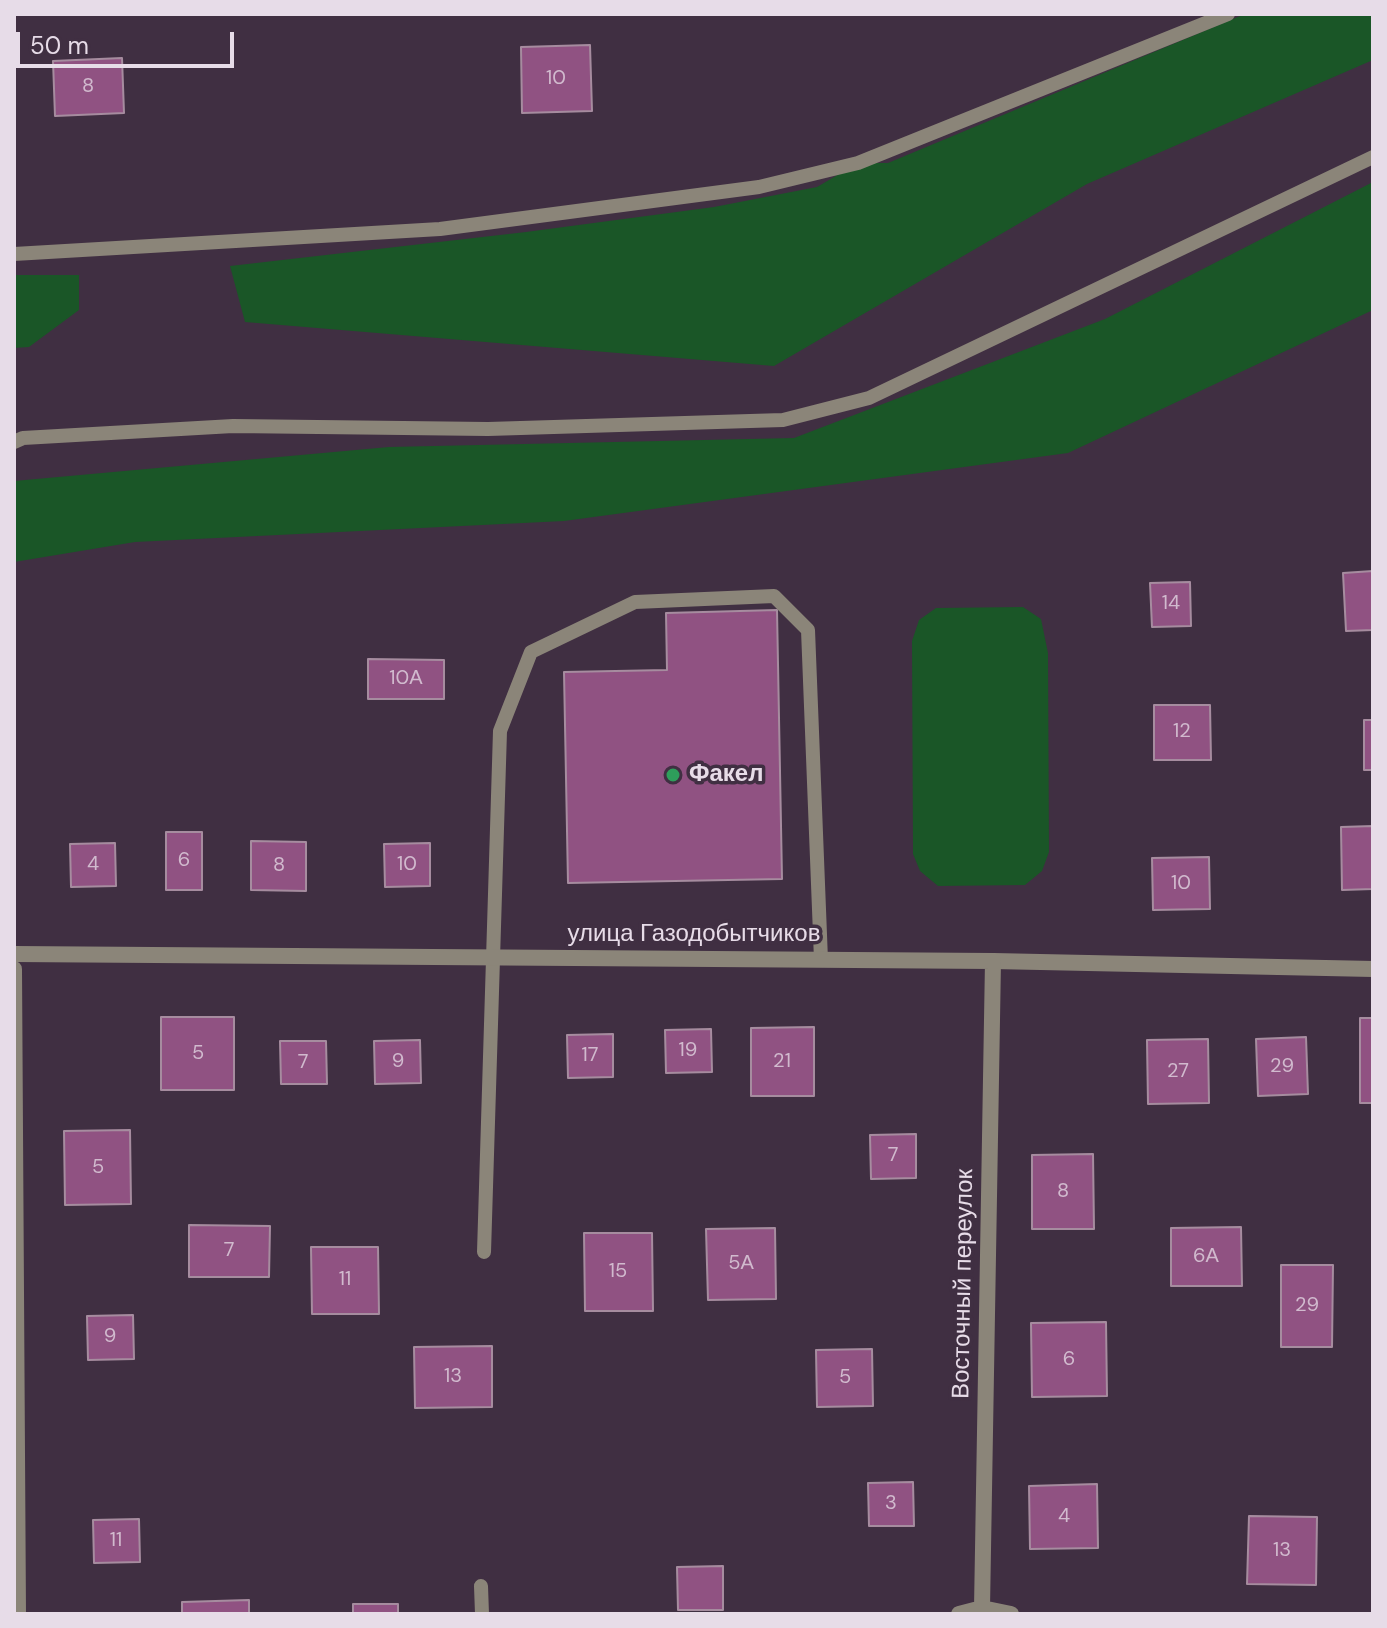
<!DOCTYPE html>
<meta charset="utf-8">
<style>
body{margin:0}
#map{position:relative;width:1387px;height:1628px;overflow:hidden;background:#402f42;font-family:"DM Sans",sans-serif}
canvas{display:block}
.frame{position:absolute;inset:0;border:16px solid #e7dce8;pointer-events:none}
.scale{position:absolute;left:16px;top:32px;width:218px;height:36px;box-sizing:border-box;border:4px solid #e7dce8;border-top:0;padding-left:10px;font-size:24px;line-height:28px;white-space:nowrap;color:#e7dce8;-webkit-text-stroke:6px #402f42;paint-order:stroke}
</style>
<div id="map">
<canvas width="1387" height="1628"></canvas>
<div class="frame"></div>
<div class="scale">50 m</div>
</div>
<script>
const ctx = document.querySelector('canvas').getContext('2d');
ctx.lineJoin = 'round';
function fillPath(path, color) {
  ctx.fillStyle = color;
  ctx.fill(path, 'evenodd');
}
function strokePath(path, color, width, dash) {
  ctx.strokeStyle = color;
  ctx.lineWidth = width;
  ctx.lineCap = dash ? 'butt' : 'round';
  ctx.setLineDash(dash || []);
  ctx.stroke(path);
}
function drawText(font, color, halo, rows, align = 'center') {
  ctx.font = font + ' "DM Sans",sans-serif';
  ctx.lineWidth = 7;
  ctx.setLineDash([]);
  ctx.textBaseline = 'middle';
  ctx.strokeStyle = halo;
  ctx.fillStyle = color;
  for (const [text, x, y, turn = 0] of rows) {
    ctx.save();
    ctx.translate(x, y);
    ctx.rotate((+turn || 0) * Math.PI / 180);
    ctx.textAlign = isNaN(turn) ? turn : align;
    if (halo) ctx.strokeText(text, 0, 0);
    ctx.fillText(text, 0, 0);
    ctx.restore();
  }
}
fillPath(new Path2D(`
 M1245,14h128v46l-286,124 -313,182 -529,-44 -15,-56 296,-34 188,-25 103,-20 41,-24h30z
 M1373,182v128l-305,143 -504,68 -429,21 -121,20v-81l375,-34 405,-9 311,-119z
 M14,275h65v35l-50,37 -15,1z
 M1023,607l18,12 7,34 1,199 -7,19 -17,14 -87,1 -18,-15 -7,-17 -1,-213 7,-21 17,-12z`), '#1a5627');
const building = new Path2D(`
 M590,45l2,66 -70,2 -1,-66z
 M122,58l2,55 -69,3 -2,-55z
 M1373,571v59l-27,1 -3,-58z
 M1190,582l1,44 -39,1 -2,-44z
 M777,610l5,269 -214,4 -4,-211 103,-2 -1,-57z
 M368,659l76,1v39h-76z
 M1154,705h56l1,55h-57z
 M1364,720h9v50h-9z
 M1373,826v63l-31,1 -1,-63z
 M166,832h36v58h-36z
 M251,841l55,1v49l-55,-1z
 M115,843l1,43 -45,1 -1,-43z
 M430,843v43l-45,1 -1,-43z
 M1209,857l1,52 -57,1 -1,-52z
 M161,1017h73v73h-73z
 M1360,1018h13v85h-13z
 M814,1027v69h-63v-68z
 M711,1029l1,43 -46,1 -1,-43z
 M613,1034v43l-45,1 -1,-43z
 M1306,1037l2,57 -50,2 -2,-57z
 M1208,1039l1,64 -61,1 -1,-64z
 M420,1040l1,43 -46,1 -1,-43z
 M280,1041h46l1,43h-46z
 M130,1130l1,74 -66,1 -1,-74z
 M916,1134v44l-45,1 -1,-44z
 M1093,1154l1,75h-62v-74z
 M189,1225l81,1 -1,51h-80z
 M1241,1227l1,59h-71v-58z
 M775,1228l1,71 -68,1 -2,-71z
 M584,1233h68l1,78h-68z
 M311,1247h67l1,67h-67z
 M1281,1265h52l-1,82h-51z
 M133,1315l1,44 -46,1 -1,-44z
 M1106,1322l1,74 -75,1 -1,-74z
 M492,1346v61l-77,1 -1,-61z
 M872,1349l1,57 -56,1 -1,-57z
 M913,1482l1,44h-45l-1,-43z
 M1097,1484l1,64 -68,1 -1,-63z
 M1249,1516l68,1 -1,68 -69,-1z
 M139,1519l1,43 -46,1 -1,-43z
 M723,1566v44h-45l-1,-43z
 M249,1600v14h-67v-12z
 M353,1604h45v10h-45z`);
fillPath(building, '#905282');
strokePath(building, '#a68c9f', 2);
strokePath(new Path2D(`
 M14,254l426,-25 319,-42 99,-24 370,-149
 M14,442l9,-4 210,-12 255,3 295,-9 86,-22 504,-241
 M484,1252l16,-521 31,-79 104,-50 139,-6 34,34 13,330
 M481,1586l1,28`), '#8b8579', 14);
strokePath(new Path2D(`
 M993,961l380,8
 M14,969l4,645`), '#8b8579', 16);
strokePath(new Path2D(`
 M14,954l979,7 -11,647
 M959,1614l23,-6 29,6`), '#8b8579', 16);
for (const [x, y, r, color] of [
 [673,775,8,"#2e9e5b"]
]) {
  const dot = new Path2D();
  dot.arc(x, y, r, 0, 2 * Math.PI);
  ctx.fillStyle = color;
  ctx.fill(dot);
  strokePath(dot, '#402f42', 3);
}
drawText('20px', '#d1bace', null, [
 ["10",556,79],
 ["8",88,87],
 ["14",1171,604],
 ["10А",406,679],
 ["12",1182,732],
 ["6",184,861],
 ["4",93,865],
 ["10",407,865],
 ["8",279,866],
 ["10",1181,884],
 ["19",688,1051],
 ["5",198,1054],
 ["17",590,1056],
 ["9",398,1062],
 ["21",782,1062],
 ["7",303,1063],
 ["29",1282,1067],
 ["27",1178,1072],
 ["7",893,1156],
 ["5",98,1168],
 ["8",1063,1192],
 ["7",229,1251],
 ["6А",1206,1257],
 ["5А",741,1264],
 ["15",618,1272],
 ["11",345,1280],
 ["29",1307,1306],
 ["9",110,1337],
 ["6",1069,1360],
 ["13",453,1377],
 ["5",845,1378],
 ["3",891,1504],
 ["4",1064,1517],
 ["11",116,1541],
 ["13",1282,1551]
]);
drawText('bold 24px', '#e7dce8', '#402f42', [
 ["Факел",689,775]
], 'left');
drawText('24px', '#e7dce8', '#402f42', [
 ["улица Газодобытчиков",694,935],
 ["Восточный переулок",964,1284,-89]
]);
</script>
